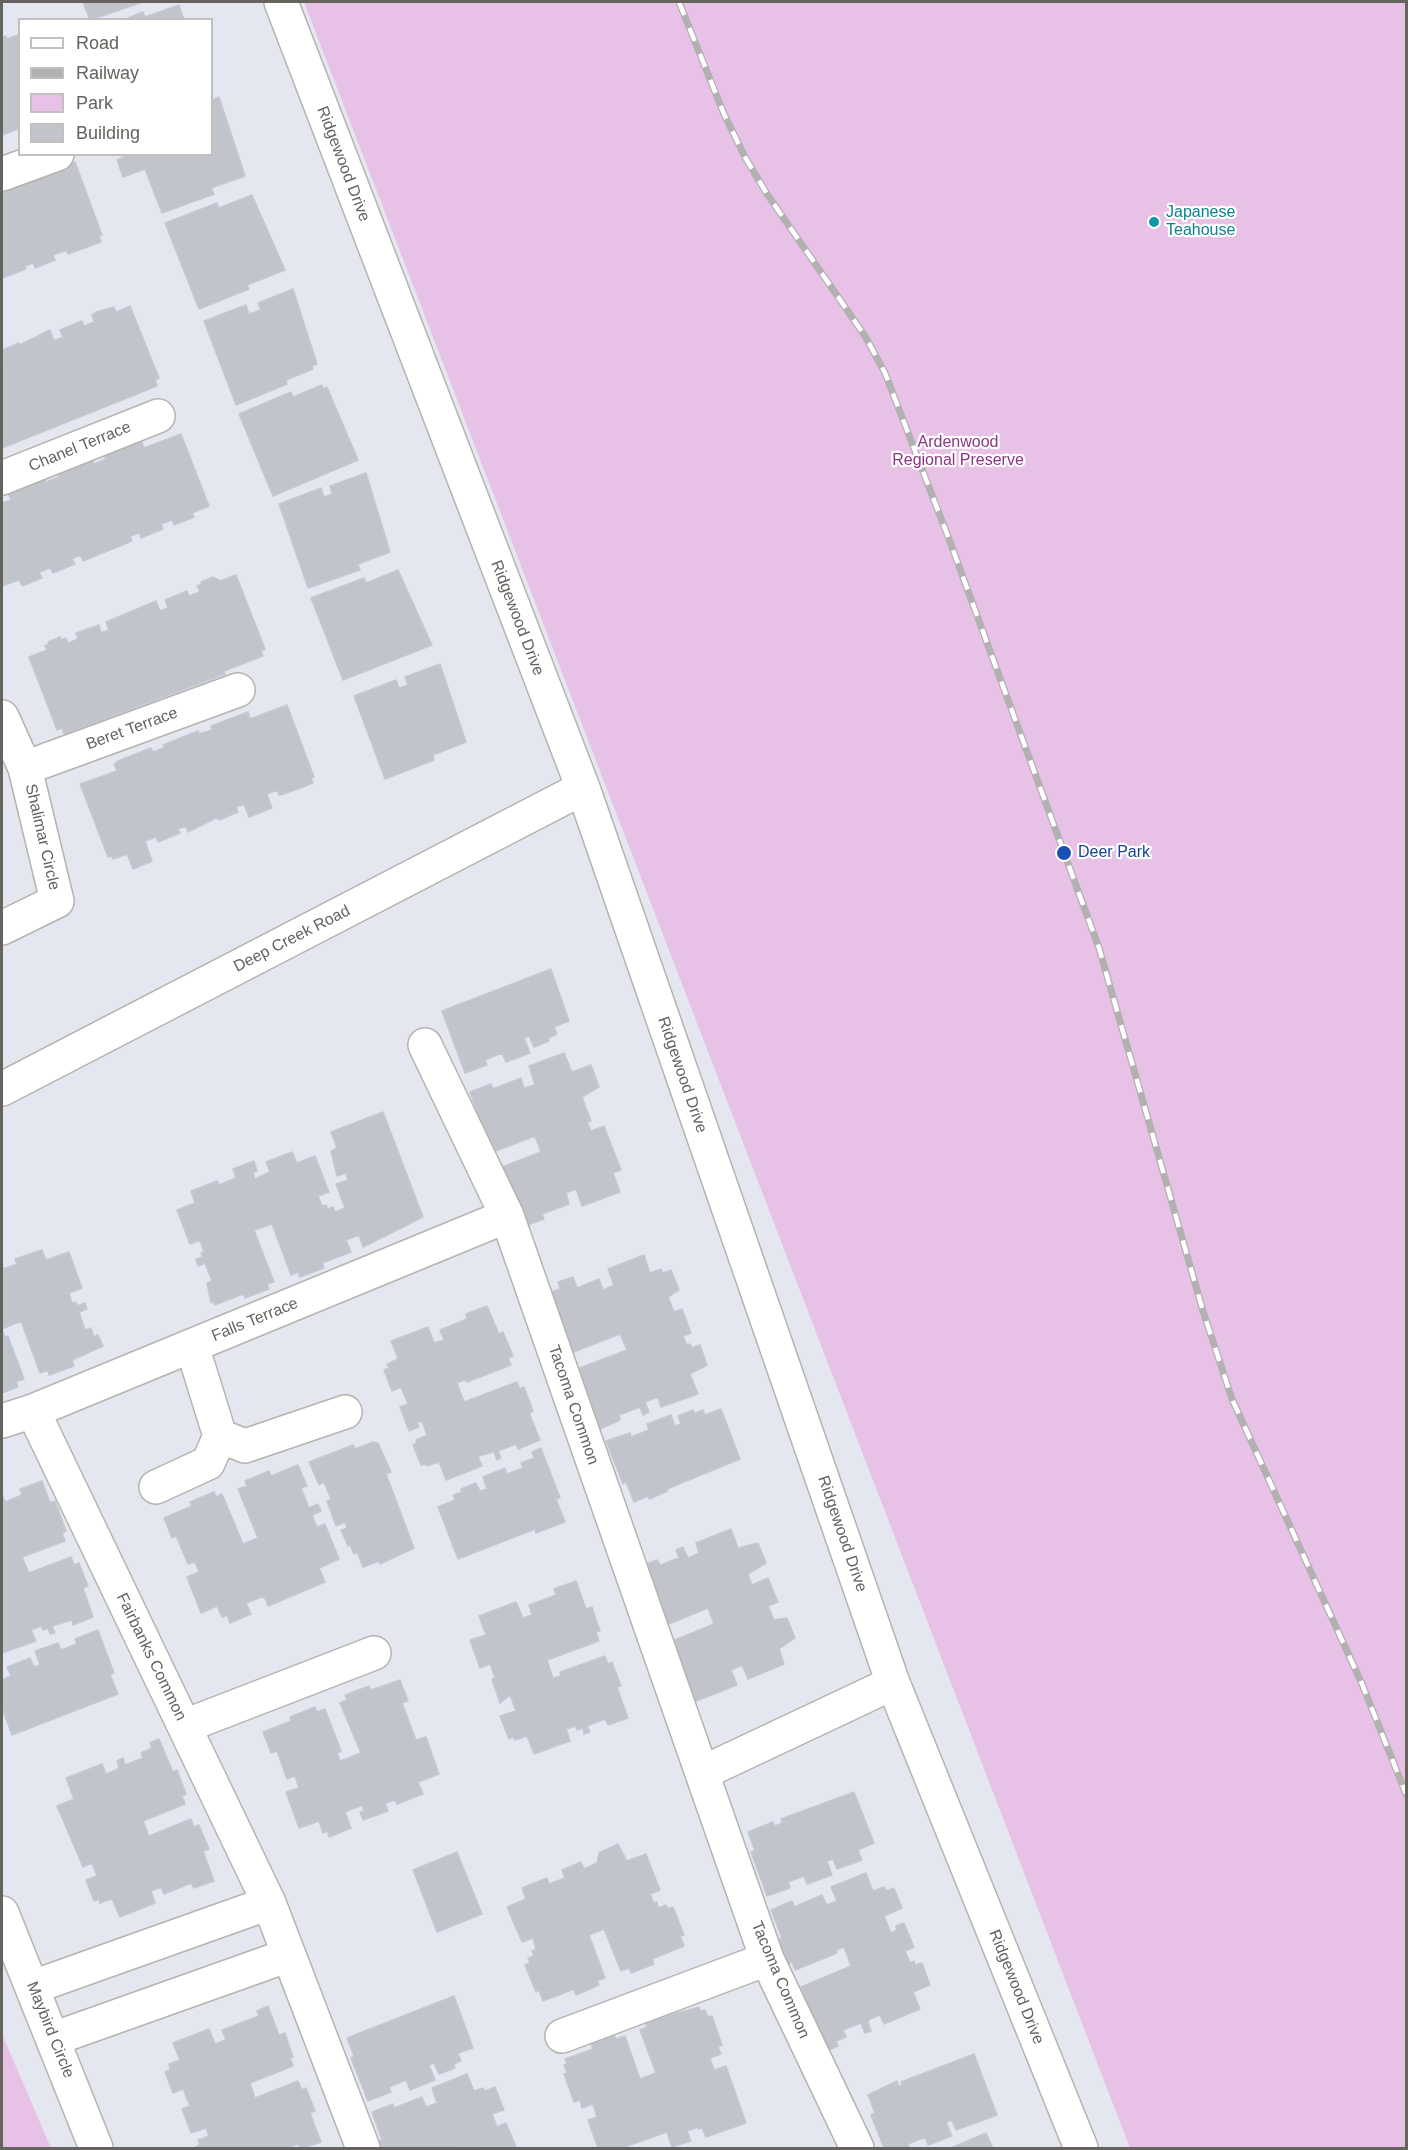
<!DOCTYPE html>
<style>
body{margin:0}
#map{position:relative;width:1408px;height:2150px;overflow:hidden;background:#e5e7f0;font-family:Arial,sans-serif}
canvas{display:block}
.frame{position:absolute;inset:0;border:3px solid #66625d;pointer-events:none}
.legend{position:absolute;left:18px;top:18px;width:195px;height:138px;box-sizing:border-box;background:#fff;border:2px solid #c2c0be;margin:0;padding:8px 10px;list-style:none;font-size:18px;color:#66625d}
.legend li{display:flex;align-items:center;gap:12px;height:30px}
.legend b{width:30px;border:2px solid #c2c0be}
</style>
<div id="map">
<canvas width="1408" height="2150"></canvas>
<div class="frame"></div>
<ul class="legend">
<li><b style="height:8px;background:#fff"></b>Road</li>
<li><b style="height:8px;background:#b2b1b0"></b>Railway</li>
<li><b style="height:16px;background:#e8c1e6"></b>Park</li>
<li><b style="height:16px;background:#c1c4cb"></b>Building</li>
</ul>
</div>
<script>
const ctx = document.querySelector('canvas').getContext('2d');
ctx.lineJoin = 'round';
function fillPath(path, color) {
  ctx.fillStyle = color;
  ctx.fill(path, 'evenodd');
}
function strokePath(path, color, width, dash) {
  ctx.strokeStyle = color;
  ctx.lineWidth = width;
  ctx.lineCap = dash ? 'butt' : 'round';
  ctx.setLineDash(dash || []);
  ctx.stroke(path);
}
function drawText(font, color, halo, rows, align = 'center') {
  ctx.font = font + ' Arial,sans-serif';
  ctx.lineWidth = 4.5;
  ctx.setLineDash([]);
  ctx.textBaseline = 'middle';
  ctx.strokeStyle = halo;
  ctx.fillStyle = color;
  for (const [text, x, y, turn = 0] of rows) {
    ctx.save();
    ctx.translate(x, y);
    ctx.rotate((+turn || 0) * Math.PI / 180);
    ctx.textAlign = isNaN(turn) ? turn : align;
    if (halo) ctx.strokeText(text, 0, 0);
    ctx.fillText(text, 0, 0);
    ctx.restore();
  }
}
fillPath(new Path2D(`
 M304,2h1102v2146h-276z
 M2,2034l49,114h-49z`), '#e8c1e6');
const building = new Path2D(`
 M83,2h57v1l-50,17z
 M179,5l5,15h-61l20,-8 2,5z
 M20,34v94l-18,7v-98l4,-1 1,3z
 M219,97l26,79 -34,12 3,6 -52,19 -17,-44 -22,8 -6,-17 13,-6h82v-54z
 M75,162l27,73 -3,1 2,6 -33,12 -1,-4 -14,5 2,5 -20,8 -2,-5 -8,3 1,3 -24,9v-96l35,-6z
 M252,195l33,75 -38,15 2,4 -50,20 -34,-86 52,-20 2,5z
 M293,289l24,75 -5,2 1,3 -27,11 1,4 -51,21 -32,-84 42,-16 3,9 12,-4 -3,-7z
 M130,306l29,72 -4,2 2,6 -155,62v-87l2,-1 -2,-10 17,-7 1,2 30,-15 4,11 9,-4 -3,-7 22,-9 2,5 10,-4 -2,-7 4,-3 18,-5 2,5z
 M322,385l1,4 4,-2 31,73 -85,36 -34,-82 52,-22 2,5z
 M181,434l28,72 -17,7 2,4 -20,8 -2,-5 -11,4 2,5 -22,9 -2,-5 -9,3 2,5 -49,20 -3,-6 -8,4 3,5 -22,9 -3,-5 -11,4 3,6 -20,8 -3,-6 -17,6v-83l9,-3 -3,-7 37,-15 1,4 13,-5 -1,-3 34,-14 2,4 12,-5 -2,-5 32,-12h6l2,6z
 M366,473l24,79 -32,12 2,6 -52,18 -29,-84 42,-16 3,9 8,-3 -2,-8z
 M398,570l34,75 -89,35 -32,-82 53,-20 2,5z
 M236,575l29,74 -4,2 2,5 -39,15 1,3 -161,60 -2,-6 -5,2 -28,-73 18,-7 -2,-4 4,-2 -1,-2 12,-5 1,3 5,-2 2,5 10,-4 -2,-6 23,-8 2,8 8,-3 -3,-8 50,-21 4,10 8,-3 -3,-8 22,-9 2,5 11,-4 -3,-6 5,-2 -1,-2 12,-5 7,4z
 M440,664l26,78 -33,13 1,5 -49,19 -31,-83 42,-16 3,8 9,-3 -3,-8z
 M287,705l27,72 -3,1 2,5 -29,11 -5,1 -2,-5 -10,4 5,14 -23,9 -5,-13 -8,3 2,5 -19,8 -1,-3 -30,15 -2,-6 -8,3 2,4 -22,9 -2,-5 -11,4 7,20 -19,8 -6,-15 -14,5 -1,-3 -4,1 -28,-73 37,-13 -3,-7 4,-3 33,-13 2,4 11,-4 -1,-3 35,-14 1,3 13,-4 -1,-4 37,-14 2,7z
 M551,969l18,52 -15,6 3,7 -9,4 1,3 -15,6 -5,-11 -5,2 6,15 -24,9 -4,-9 -17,7 2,5 -22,8 -23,-62z
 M564,1053l8,19 19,-7 8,22 -17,10 9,24 -4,1 4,9 13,-5 17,44 -8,3 7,19 -38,14 -6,-17 -10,4 3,11 -27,10 2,5 -22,8 -23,-59 42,-16 -6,-16 -42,16 -17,-30 4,-2 -10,-28 21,-8 2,5 28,-11 3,10 11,-3 -6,-19z
 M383,1112l40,105 -60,30 -4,-12 -13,5 5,12 -29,11 2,5 -24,9 -2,-5 -7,3 -19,-51 -18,6 20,52 -7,2 2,5 -24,9 -2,-4 -28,11 -1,-3 -3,1 -4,-20 5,-2 -7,-18 -7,3 -2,-7 7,-2 -2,-4 3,-1 -4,-12 -10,4 -13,-34 18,-7 -4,-12 26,-10 2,4 17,-7 -3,-9 21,-8 3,10 -4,2 2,6 15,-7 -4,-10 26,-10 5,11 18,-7 14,36 -11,4 4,10 4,-1 2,4 5,-2 2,5 10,-4 -9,-24 12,-4 -2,-7 -9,3 -6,-25 6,-3 -6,-16z
 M42,1250l4,10 23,-8 13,36 -13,5 3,10 4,-1 1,4 8,-3 2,6 -8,3 6,18 6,-2 3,9 4,-2 5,11 -31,14 2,6 -25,9 -1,-5 -8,3 -19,-52 -19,8 3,8 3,-1 16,43 -8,3 2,5 -16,6v-129l1,5 14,-5 -2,-5z
 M644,1255l6,18 11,-4 2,4 8,-3 8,20 -11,7 6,15 8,-3 9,24 -8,3 4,9 3,-1 2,4 8,-3 7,20 -17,9 8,20 -37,13 -3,-10 -13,5 4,10 -6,3 -3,-8 -21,8 1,5 -20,9 -10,-29 -5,2 -8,-33 50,-19 -7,-16 -49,19 -23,-60 12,-4 -2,-7 15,-5 4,11 22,-9 4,11 11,-5 -6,-16z
 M487,1306l12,28 4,-2 10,24 -5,2 3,7 -44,17 -1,-3 -9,4 7,19 53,-20 3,7 4,-2 9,24 -4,2 11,27 -22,9 -2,-5 -18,7 3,7 -4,2 -3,-8 -16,4 4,10 -36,14 -7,-18 -12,4 -1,-2 -5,1 -8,-20 4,-2 -1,-3 11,-5 -5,-14 -5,2 2,4 -10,4 -9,-24 8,-3 -7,-17 -9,4 -8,-21 5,-2 -2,-4 11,-5 -7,-18 37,-14 6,16 10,-3 -4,-10 27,-11 -1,-5z
 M721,1409l19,50 -73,30 1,2 -19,8 -1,-3 -14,6 -8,-20 -3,2 -17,-43 24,-8 1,4 18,-7 -2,-6 24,-9 4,11 6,-2 -3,-8 15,-6 2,3 8,-3 2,5z
 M373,1442l5,1 13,29 -5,2 28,74 -34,16 -1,-3 -16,6 -6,-15 -3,2 -4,-9 -2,1 -7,-16 6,-2 -2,-6 -9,4 -9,-25 4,-2 -7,-17 -5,3 -10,-23 44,-17 2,4z
 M541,1448l19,50 -4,1 9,23 -29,11 -1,-4 -77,30 -20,-52 17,-7 -2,-5 9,-3 -1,-3 15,-6 4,8 7,-2 -4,-12 22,-9 2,6 16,-6 -2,-5 13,-5 -2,-6z
 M298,1465l9,21 -6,2 8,20 9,-4 3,7 -9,4 5,12 8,-3 14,35 -20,9 6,14 -57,24 -4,-10 -18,7 5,11 -21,9 -3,-8 -5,2 -5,-11 -16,7 -14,-36 12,-5 -4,-10 -7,2 -12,-28 -4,2 -8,-20 28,-12 -2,-4 24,-10 2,5 6,-3 21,50 15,-6 -20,-49 9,-3 -2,-5 24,-10 2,5z
 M42,1481l8,22 5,-2 11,30 -4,2 3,8 -43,16 7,16 42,-16 3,8 5,-2 9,23 -5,2 10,29 -20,8 -1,-5 -20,6 3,7 -5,1 -2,-6 -5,2 -2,-4 -10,4 5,11 -34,12v-159l3,8 17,-7 -2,-6z
 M731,1529l7,19 20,-5 8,20 -18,11 4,11 16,-7 10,24 -10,4 6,14 13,-2 8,20 -16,11 5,15 -36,15 -6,-14 -11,5 6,15 -48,19 -24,-60 49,-20 -6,-16 -49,20 -23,-60 21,-8 3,5 19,-7 -3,-8 7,-3 5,11 11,-5 -3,-10z
 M576,1581l10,28 6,-2 8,24 -4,1 3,9 -52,19 6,18 8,-2 -1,-4 45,-16 3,8 4,-2 9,24 -4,1 11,31 -20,7 -3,-6 -18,7 3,6 -6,2 -1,-6 -6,2 -1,-4 -10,3 4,12 -36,13 -7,-18 -12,4 -2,-3 -4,2 -9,-23 16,-5 -6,-16 -10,8 -8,-24 3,-1 -5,-14 -10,4 -10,-28 16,-5 -7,-19 37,-14 7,16 9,-3 -3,-10 27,-10 -2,-6z
 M98,1630l16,43 -4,1 8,20 -106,41 -10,-27v-28l9,-4 -4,-9 23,-9 4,9 6,-2 -5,-14 23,-8 3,7 16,-6 -2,-5z
 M400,1680l8,21 -6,2 14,37 10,-3 13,37 -21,8 5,12 -26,10 -2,-4 -10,3 3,8 -25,9 -3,-8 4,-1 -2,-6 -17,7 6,16 -22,9 -1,-6 -5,2 -4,-12 -20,7 -13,-36 13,-4 -4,-12 -8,3 -10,-28 -6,2 -8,-21 28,-11 -1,-4 25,-10 2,5 8,-3 16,42 -4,2 3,8 21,-8 -21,-50 7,-3 -2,-5 24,-9 2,4z
 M159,1739l14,33 4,-2 9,24 -4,2 3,8 -42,17 6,15 42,-17 3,8 5,-2 10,24 -6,2 11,30 -20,7 -3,-5 -27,11 -3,-7 -10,4 4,12 -35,14 -8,-18 -12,4 -1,-4 -5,2 -8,-21 11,-4 -5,-13 -9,4 -26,-61 17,-7 -8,-21 36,-14 4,10 10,-4 3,-3 -2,-6 6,-3 2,7 18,-7 -2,-5 11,-5 -2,-5z
 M854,1792l20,51 -16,7 4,10 -25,9 -4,-10 -6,2 5,14 -25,9 -3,-8 -16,6 2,6 -23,8 -16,-44 4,-1 -7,-19 25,-10 2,4 7,-3 -1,-4z
 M618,1844l9,17 19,-7 14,36 -10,4 4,9 3,-1 1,6 8,-3 2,4 5,-2 11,28 -4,1 4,10 -32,13 2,5 -23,9 -2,-5 -8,3 -17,-42 -15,6 16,43 -8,3 2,4 -23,10 -2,-6 -31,12 -4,-11 -3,2 -11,-27 5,-2 -2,-5 6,-2 -2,-5 4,-2 -3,-11 -11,4 -15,-35 19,-8 -4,-11 25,-10 2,6 16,-6 -3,-8 19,-8 3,7 13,-6 2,-10z
 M457,1852l25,62 -45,18 -24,-62z
 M866,1873l7,18 11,-4 2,4 8,-3 8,20 -18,8 7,17 6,-3 -1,-4 8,-3 10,24 -9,4 5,12 4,-2 1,4 7,-2 8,22 -17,7 7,17 -36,15 -4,-9 -10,4 -2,3 3,9 -6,2 -4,-10 -18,7 3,7 -10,4 2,5 -9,4 -2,-6 -3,1 -11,-28 -4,2 -10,-24 5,-2 -3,-6 50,-21 -7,-19 -8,3 1,3 -42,17 -3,-8 -4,2 -10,-25 4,-1 -11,-28 21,-9 2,6 28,-12 5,10 10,-4 -6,-14z
 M454,1996l19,52 -15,5 3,8 -7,3 1,4 -16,6 -5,-11 -5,2 6,15 -25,10 -4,-10 -17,7 2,5 -23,9 -17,-43 3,-2 -7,-18z
 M268,2006l11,29 6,-2 8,24 -3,1 3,8 -43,17 5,15 43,-17 4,9 4,-2 9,23 -5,2 11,29 -18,6h-3l-2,-4 -11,4h-93l6,-4 -2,-4 11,-4 -3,-8 -15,5 -9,-24 8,-3 -7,-17 -10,4 -8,-21 5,-2 -1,-6 11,-4 -7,-17 36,-14 6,15 11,-4 -4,-10 37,-14 -2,-5z
 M699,2007l2,4 4,-1 3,7 4,-1 10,29 -4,2 3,7 -11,4 4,12 12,-4 20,57 -40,14 -4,-9 -4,1v-2l-11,4 4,10 -19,6 -5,-15 -45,16h-24l-10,-28 9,-3 -4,-13 -11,4 -2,-8 -6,2 -10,-28 3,-1 -3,-8 3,-1 -2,-5 28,-10 -2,-5 23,-9 2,4 9,-3 15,43 16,-6 -16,-43 7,-3 -2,-5z
 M974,2054l23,61 -41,15 -4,-10 -6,2 6,14 -24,9 -3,-8 -17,7 2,4h-26l-13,-33 4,-2 -7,-18 29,-14 2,5 4,-1 -2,-3z
 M467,2074l7,17 9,-3 2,3 10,-4 9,23 -12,4 5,13 9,-4 10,24 -136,1 -3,-6 5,-2 -10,-28 21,-8 1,4 28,-11 4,10 11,-4 -5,-15z
 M986,2133l7,15h-42z`);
fillPath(building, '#c1c4cb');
strokePath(building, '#c3c8d5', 1.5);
const minor = new Path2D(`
 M281,2l302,786 310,895 188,465
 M2,174l55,-20
 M2,478l156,-62
 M2,717l23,51 32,133 -55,27
 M25,768l213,-78
 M425,1045l82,171 260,743 90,189
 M2,1089l581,-301
 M33,1411l236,492 94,245
 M2,1421l31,-10 474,-195
 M220,1436l25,10 100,-34
 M156,1487l52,-24 12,-27 -28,-90
 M185,1726l189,-73
 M702,1773l191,-90
 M2,1913l94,235
 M33,1987l236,-84
 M562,2036l205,-77
 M53,2039l236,-84`);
strokePath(minor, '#b5b3ae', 36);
strokePath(minor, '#fff', 33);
const rail = new Path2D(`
 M679,2l45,112 21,43 22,37 98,142 20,37 64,166 150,409 104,363 29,88 130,285 44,110`);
strokePath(rail, '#b2b1b0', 7);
strokePath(rail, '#fff', 4.5, [14]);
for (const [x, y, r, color] of [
 [1154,222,6,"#0f9aa8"],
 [1064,853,8,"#1a4fb4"]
]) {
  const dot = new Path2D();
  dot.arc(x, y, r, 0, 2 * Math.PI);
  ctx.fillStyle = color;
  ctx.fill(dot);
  strokePath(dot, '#fff', 2);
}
drawText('16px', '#66625d', '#fff', [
 ["Ridgewood Drive",343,164,69],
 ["Chanel Terrace",80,447,-22],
 ["Ridgewood Drive",517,618,69],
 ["Beret Terrace",132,729,-20],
 ["Shalimar Circle",42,837,77],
 ["Deep Creek Road",292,939,-27],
 ["Ridgewood Drive",682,1075,71],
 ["Falls Terrace",255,1320,-22],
 ["Tacoma Common",573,1405,71],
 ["Ridgewood Drive",842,1534,71],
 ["Fairbanks Common",151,1657,64],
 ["Tacoma Common",780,1980,67],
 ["Ridgewood Drive",1016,1987,68],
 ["Maybird Circle",50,2030,68]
]);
drawText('16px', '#0d838f', '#fff', [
 ["Japanese",1166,213],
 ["Teahouse",1166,231]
], 'left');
drawText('16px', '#8d3585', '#fff', [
 ["Ardenwood",958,443],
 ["Regional Preserve",958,461]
]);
drawText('16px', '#164399', '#fff', [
 ["Deer Park",1078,853]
], 'left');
</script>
